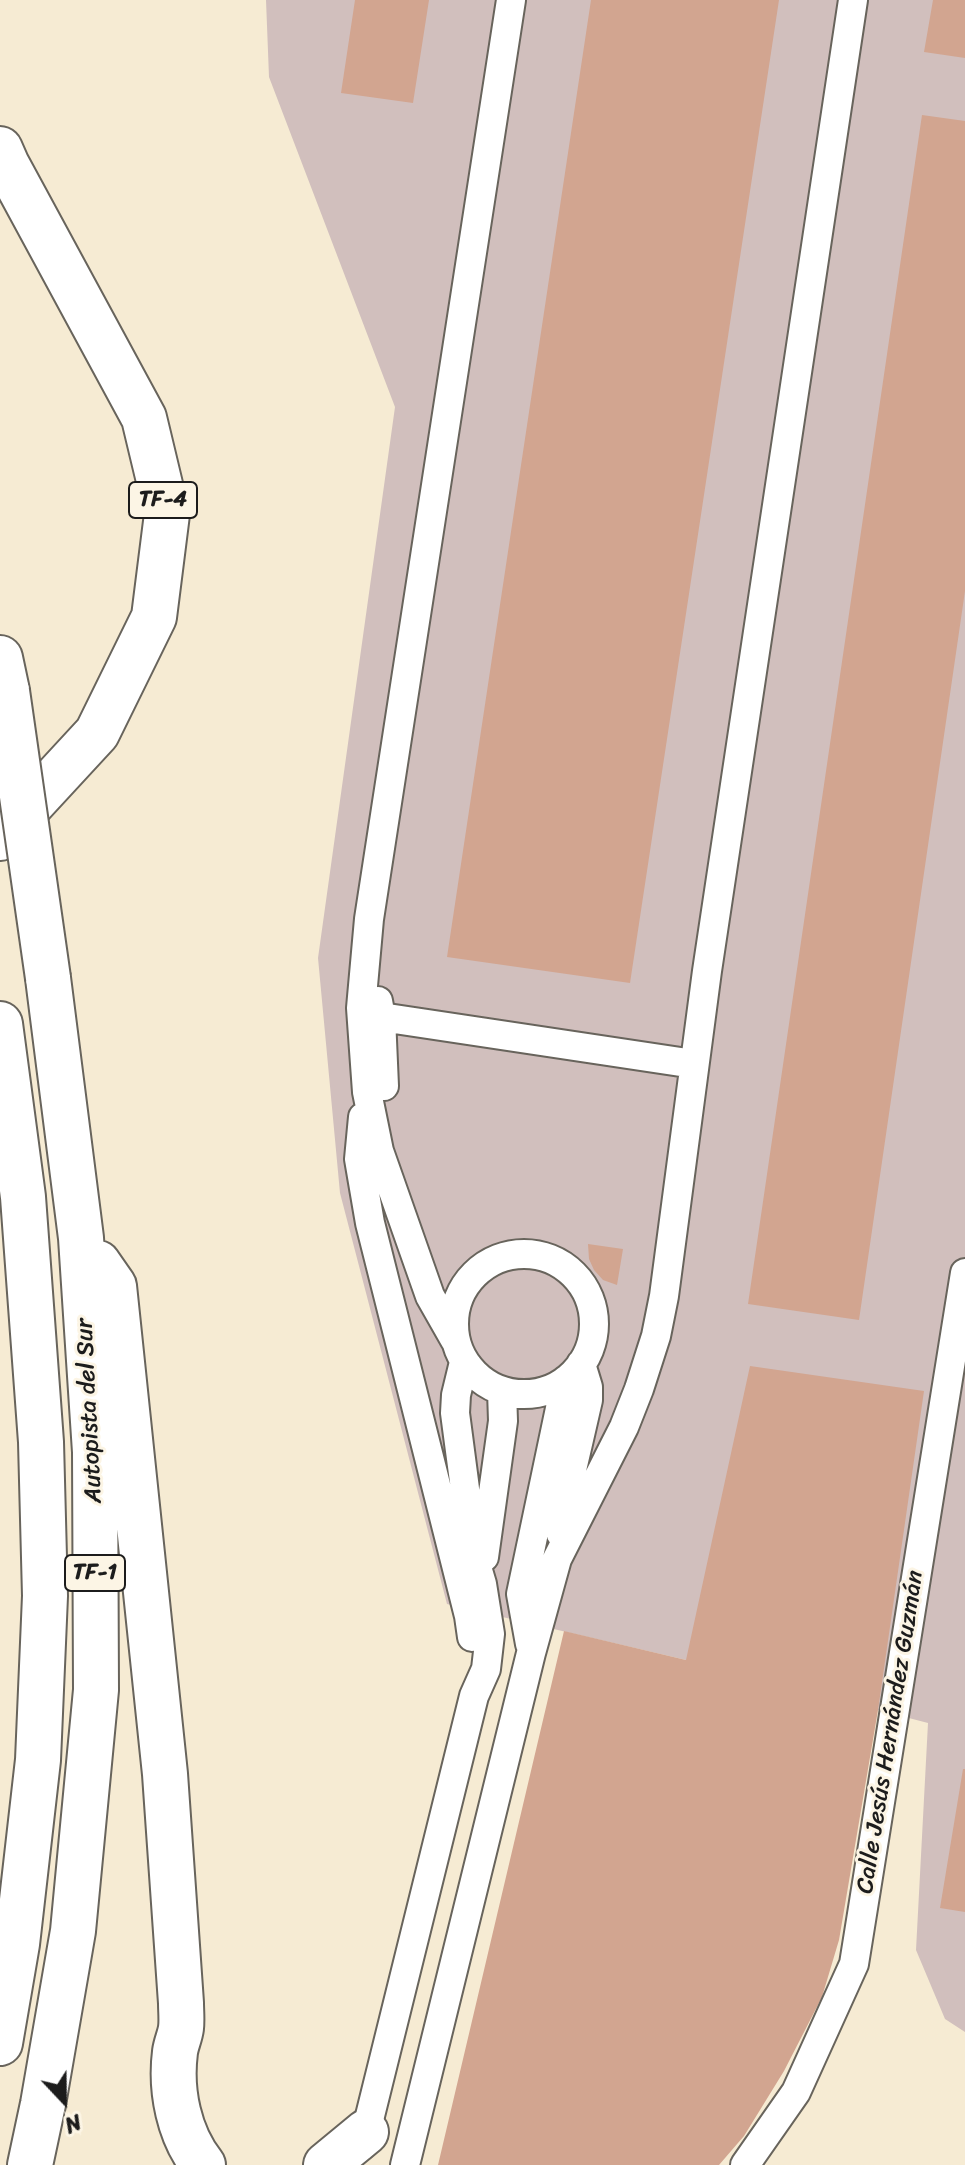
<!DOCTYPE html>
<meta charset="utf-8">
<style>
body{margin:0}
#map{position:relative;width:965px;height:2165px;overflow:hidden;background:#f6ebd3;font-family:Sriracha,sans-serif}
canvas{display:block}
.north{position:absolute;left:24px;top:2061px;width:80px;height:80px;-webkit-text-stroke:6px #fcf5e5;paint-order:stroke;rotate:158deg;font-size:22px;font-weight:700;line-height:32px;text-align:center;color:#1c1c1c}
.north::after{content:'';display:block;margin:auto;width:28px;height:36px;background:#1c1c1c;clip-path:polygon(50% 0,100% 100%,50% 72%,0 100%)}
</style>
<div id="map">
<canvas width="965" height="2165"></canvas>
<div class="north">N</div>
</div>
<script>
const ctx = document.querySelector('canvas').getContext('2d');
ctx.lineJoin = 'round';
function fillPath(path, color) {
  ctx.fillStyle = color;
  ctx.fill(path, 'evenodd');
}
function strokePath(path, color, width, dash) {
  ctx.strokeStyle = color;
  ctx.lineWidth = width;
  ctx.lineCap = dash ? 'butt' : 'round';
  ctx.setLineDash(dash || []);
  ctx.stroke(path);
}
function drawText(font, color, halo, rows, align = 'center') {
  ctx.font = font + ' Sriracha,sans-serif';
  ctx.lineWidth = 6;
  ctx.setLineDash([]);
  ctx.textBaseline = 'middle';
  ctx.strokeStyle = halo;
  ctx.fillStyle = color;
  for (const [text, x, y, turn = 0] of rows) {
    ctx.save();
    ctx.translate(x, y);
    ctx.rotate((+turn || 0) * Math.PI / 180);
    ctx.textAlign = isNaN(turn) ? turn : align;
    if (halo) ctx.strokeText(text, 0, 0);
    ctx.fillText(text, 0, 0);
    ctx.restore();
  }
}
fillPath(new Path2D(`
 M266,0h699v2032l-20,-13 -29,-69 12,-227 -242,-63 -239,-56 -107,-411 -22,-235 77,-551 -126,-330z`), '#d1bfbd');
fillPath(new Path2D(`
 M355,0h74l-16,103 -72,-10z
 M591,0h188l-149,983 -183,-26z
 M933,0h32v58l-41,-6z
 M922,115l43,6v470l-106,729 -111,-16z
 M588,1244l35,5 -6,36 -14,-5 -9,-10 -5,-11z
 M750,1366l174,25 -46,319 -39,230 -17,57 -38,74 -40,65 -25,29h-281l126,-534 122,29z
 M963,1769h2v143l-25,-4z`), '#d2a590');
const street = new Path2D(`
 M378,1001l3,16 3,69
 M381,1017l313,47
 M363,1117l-4,42 11,64 99,393 3,21
 M454 1324a70 70 0 1 1 140 0a70 70 0 1 1-140 0Z
 M455,1340l-25,-44 -51,-145 -12,-59 -6,-84 8,-89 142,-919
 M561,1534l7,-47 20,-87v-13l-7,-23
 M484,1557l19,-136 -1,-30
 M530,1644l-9,-50 45,-214
 M361,2146l5,-14 108,-436 12,-27 4,-35 -8,-50 -8,-27 -19,-144 1,-18 8,-33
 M405,2165l126,-512 26,-94 67,-132 15,-38 17,-53 8,-40 43,-325 146,-971
 M745,2165l51,-73 58,-128 111,-691`);
const highway = new Path2D(`
 M0,149l7,16 137,253 23,96 -13,103 -57,116 -97,105
 M0,658l7,33
 M0,1024l23,173 18,245 4,154 -7,164 -21,184 -17,99
 M98,1263l16,23 51,488 16,229c0,8 1,17 0,25 -1,8 -5,16 -6,24 -5,39 4,83 28,113
 M30,2165l13,-61 30,-173 23,-241 -1,-238 -14,-214 -33,-260
 M326,2165l40,-33`);
strokePath(street, '#68645c', 32);
strokePath(highway, '#68645c', 48);
strokePath(street, '#fff', 28);
strokePath(highway, '#fff', 44);
const highwayBridge = new Path2D(`
 M7,691l41,287`);
strokePath(highwayBridge, '#68645c', 48, []);
strokePath(highwayBridge, '#fff', 44);
for (const [x, y, w] of [
 [163,500,68],
 [95,1573,60]
]) {
  const box = new Path2D();
  box.roundRect(x - w / 2, y - 18, w, 36, 6);
  ctx.fillStyle = '#fcf5e5';
  ctx.fill(box);
  strokePath(box, '#1c1c1c', 2);
}
drawText('bold 22px', '#1c1c1c', null, [
 ["TF-4",163,500],
 ["TF-1",95,1573]
]);
drawText('24px', '#1c1c1c', '#fcf5e5', [
 ["Autopista del Sur",90,1411,-93],
 ["Calle Jesús Hernández Guzmán",891,1732,-81]
]);
</script>
